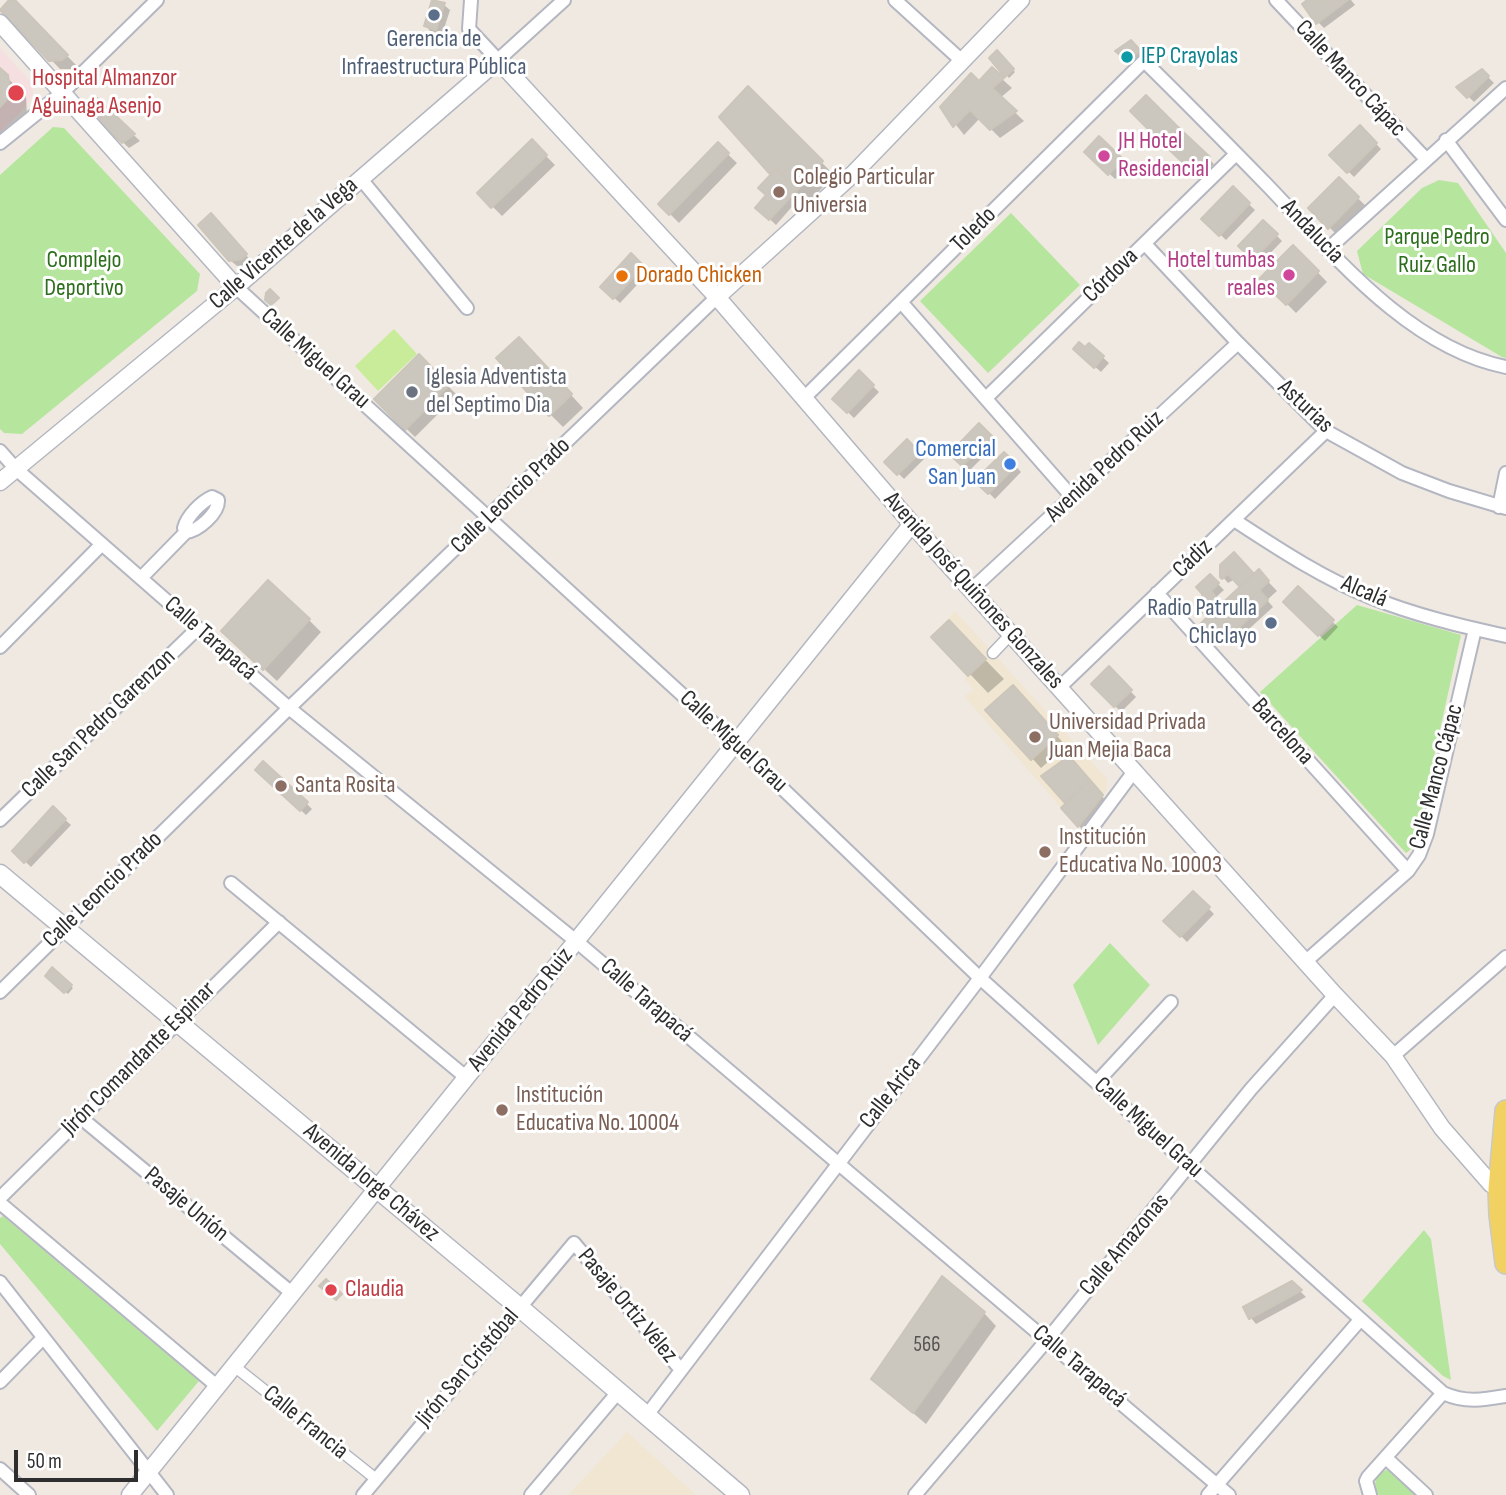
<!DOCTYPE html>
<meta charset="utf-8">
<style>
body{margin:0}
#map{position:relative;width:1506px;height:1495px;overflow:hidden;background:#efe9e1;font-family:"Sofia Sans Condensed",sans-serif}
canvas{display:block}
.scale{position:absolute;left:14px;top:1450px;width:124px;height:32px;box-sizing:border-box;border:4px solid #2e2e2e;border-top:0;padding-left:9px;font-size:21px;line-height:24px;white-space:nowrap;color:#2e2e2e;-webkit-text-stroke:5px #fff;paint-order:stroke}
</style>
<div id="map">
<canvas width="1506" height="1495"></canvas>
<div class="scale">50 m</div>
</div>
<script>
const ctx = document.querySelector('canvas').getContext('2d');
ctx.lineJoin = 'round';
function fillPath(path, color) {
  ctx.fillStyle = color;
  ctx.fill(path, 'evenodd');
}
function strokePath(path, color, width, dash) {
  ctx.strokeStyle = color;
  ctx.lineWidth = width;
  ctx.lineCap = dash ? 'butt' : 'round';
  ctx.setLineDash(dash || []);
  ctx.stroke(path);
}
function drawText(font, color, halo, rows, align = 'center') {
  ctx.font = font + ' "Sofia Sans Condensed",sans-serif';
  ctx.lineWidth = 6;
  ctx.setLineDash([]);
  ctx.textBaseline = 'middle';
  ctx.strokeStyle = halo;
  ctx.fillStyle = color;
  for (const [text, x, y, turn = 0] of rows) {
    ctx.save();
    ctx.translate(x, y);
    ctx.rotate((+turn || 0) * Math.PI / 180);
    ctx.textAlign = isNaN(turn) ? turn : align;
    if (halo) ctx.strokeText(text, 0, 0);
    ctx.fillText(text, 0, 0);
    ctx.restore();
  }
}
fillPath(new Path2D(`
 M955,611l152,168 -1,12 -28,36 -114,-131 10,-6 -9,-11 3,-4 -37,-38z
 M627,1432l69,63h-128z`), '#f0e6d1');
fillPath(new Path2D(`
 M0,48l30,33 3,9 -1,7 -12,16 -20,19z`), '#f5dfe0');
fillPath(new Path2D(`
 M53,127l11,1 136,146 -3,17 -175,143 -18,-1 -4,-4v-254z
 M1439,180l19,3 48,70v105l-4,-1 -139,-83 -6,-23 65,-63z
 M1011,213l69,72 -92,88 -68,-72z
 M1357,605l104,30 -47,212 -8,6 -146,-161z
 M1110,943l40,42 -52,60 -25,-60z
 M3,1216l196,165 -42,50 -157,-187v-26z
 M1424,1230l7,9 20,141 -8,-4 -81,-75z
 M1386,1470l8,1 26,24h-41c-7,-10 -4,-20 7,-25z`), '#b6e59e');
fillPath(new Path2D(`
 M394,329l23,25 -39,37 -23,-25z`), '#c9ec9a');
fillPath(new Path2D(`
 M12,0l64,65 -4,4h-12l-58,-60z
 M1310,0h41l4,5 -31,23 -6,-6z
 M444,5l6,5 -8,25 -11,-3 -5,-6z
 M1130,43l11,10 -10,10 -13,-12z
 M997,52l18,20 -6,6 -18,-20z
 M992,70l20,18 -12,10 24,23 -24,17 -20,-20 -16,17 -22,-28 37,-24z
 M0,71l26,25 1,21 -27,32z
 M1482,71l12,12 -20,19 -15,-15z
 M748,88l86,87 -23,25 -7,-7 -28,32 -19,-18 11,-12 5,-20z
 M1146,97l68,67 -13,14 -69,-67z
 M95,98l45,43 -11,7 -40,-38z
 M1360,128l21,21 -27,28 -22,-22z
 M1099,139l29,27 -13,13 -28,-27z
 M532,142l23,23 -53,51 -23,-23z
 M718,145l19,18 -58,60 -19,-19z
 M1339,180l28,27 -29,29 -28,-28z
 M1233,189l22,21 -29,30 -22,-21z
 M217,221l34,40 -6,4 -8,1 -7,-6z
 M1263,222l19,19 -22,23 -19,-18z
 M1293,247l34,35 -31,31 -34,-34z
 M631,256l18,16 -29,31 -18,-16z
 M1089,345l20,18 -8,9 -26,-23 10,1z
 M531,351l52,57 -20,19 -13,-13z
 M418,356l39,39 -42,42 -39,-38z
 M859,373l20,19 -25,26 -20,-19z
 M979,425l18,18 -28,28 -18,-17z
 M907,442l17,17 -20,20 -17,-17z
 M1004,454l17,18 -26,27 -18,-18z
 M1221,566l33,10 5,-4 18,19 -10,9 6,7 -36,33 -6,-5 -10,8 -18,-19 7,-7 -13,-13 9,-8 4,-20 14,14 -9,8 7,8 21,-19 -8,-8 -7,4 -6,-7z
 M1298,588l40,39 -13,14 -40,-39z
 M309,620l12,12 -44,49 -41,-38z
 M967,641l37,38 -16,14 -18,-19z
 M1109,669l27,28 -15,15 -28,-28z
 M1022,696l44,50 -25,22 -53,-58z
 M1075,765l32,37 -23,29 -5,-5 -12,-23 -23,-27z
 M258,770l48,33 6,6 -6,6z
 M53,809l18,16 -40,42 -17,-16z
 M1193,893l21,21 -27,28 -21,-21z
 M53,970l20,18 -5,6 -21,-18z
 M1292,1283l14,14 -50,27 -5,-6 -6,-10z
 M984,1313l12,13 -70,98 -53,-45z`), '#0003');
const building = new Path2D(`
 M9,0h6l53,55 -6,5 -13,1 -49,-51z
 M432,0l13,3 -9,27 -12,-4z
 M1307,0h41l-32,24 -14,-20z
 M1131,40l9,10 -12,12 -13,-11z
 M997,50l17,19 -9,8 -16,-19z
 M992,67l12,11 -12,10 25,23 -27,19 -20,-20 -17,17 -13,-20 31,-34 8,8z
 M0,68l8,7 2,16 -1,6 -9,10z
 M1482,69l7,7 -22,22 -11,-11z
 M748,86l75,75 -25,28 -22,-20 -5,6 -2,-2 -50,-56z
 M1146,95l33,33 -16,16 -33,-33z
 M95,96l40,38 -13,9 -35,-33 2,-8z
 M1360,125l17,18 -30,30 -18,-18z
 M1179,128l31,29 -16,16 -31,-29z
 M1099,136l24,23 -15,16 -24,-23z
 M532,139l15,16 -56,53 -14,-15z
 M718,142l11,11 -60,62 -11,-11z
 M776,169l22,20 -29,31 -14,-12 11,-13 -8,-7z
 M1339,177l20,20 -31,32 -20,-21z
 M1233,186l17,17 -31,33 -18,-17z
 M211,213l36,41 -5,5 -13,2 -31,-36z
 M1263,220l15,14 -25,26 -15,-14z
 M1293,245l26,26 -33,34 -27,-26z
 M631,253l13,13 -31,33 -13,-12z
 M270,289l9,9 -8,7 -6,-5 1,-7z
 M519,337l53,57 -23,22 -53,-58z
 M1079,342l6,5 4,-4 15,13 -10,12 -21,-19z
 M419,354l30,31 -44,45 -31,-31z
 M859,370l15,15 -27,28 -15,-14z
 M979,423l13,13 -30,30 -13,-12z
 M907,439l13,14 -23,22 -13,-13z
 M1004,452l13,13 -29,29 -14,-13z
 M1234,552l20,22 -14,13 -12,-13 -6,5 -2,-2v-12z
 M1259,569l10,12 -58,55 -11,-12z
 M1210,574l9,9 -8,8 11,13 -15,13 -12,-13 8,-9 -7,-8z
 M268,580l42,39 -47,51 -42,-39z
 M1298,586l36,34 -16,16 -35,-34z
 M1259,590l9,10 -38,36 -9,-10z
 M949,620l37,39 -18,17 -37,-39z
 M1109,666l23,24 -18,17 -23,-23z
 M1013,685l45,50 -27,25 -46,-50z
 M1069,756l21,24 -25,23 -24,-27z
 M263,761l45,41 -8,9 -45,-41z
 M1090,780l13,15 -25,32 -17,-19z
 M53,806l13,13 -42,44 -12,-12z
 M1193,891l17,16 -30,30 -17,-16z
 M52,967l20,18 -8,8 -19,-17z
 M942,1276l43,36 -72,101 -42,-34z
 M326,1279l16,15 -6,6 -17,-14z
 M1292,1281l10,9 -53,29 -6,-12z`);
fillPath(building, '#cbc7bf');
strokePath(building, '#cbc5ba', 2);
const pedestrian = new Path2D(`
 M993,653l18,-19
 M234,1366l142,113`);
const minor = new Path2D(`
 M471,0l-2,29 29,31 66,-60
 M895,0l67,61
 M1276,0l149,158
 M1446,140l60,80
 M0,143l62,-50 95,-93
 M361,179l106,129
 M1145,244l93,99 88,88 76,42 47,18 57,17
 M1328,249l178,-161
 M236,287l499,456 245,235 463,415c22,10 40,7 63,3
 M901,302l171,195
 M986,398l250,-244
 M803,399l341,-338c42,41 83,83 124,125 65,68 141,162 238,181
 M0,451l15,17 274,240 287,233 653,554
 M1499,507l7,-34
 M1234,520c43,28 88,58 136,77 44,18 91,29 136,39
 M141,578l45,-46c12,-1 33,-19 32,-32l-6,-3c-11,5 -25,19 -28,31l2,4
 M971,590l267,-247
 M1157,593l251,278
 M0,647l102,-103
 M1060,687l266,-256
 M0,820l198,-192
 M231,883l236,195
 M1305,962l103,-91 11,-16 8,-21 48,-205
 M0,992l289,-284 428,-411
 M1393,1056l113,-99
 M1097,1082l74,-80
 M80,1117l213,177
 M0,1198l279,-276
 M0,1203l218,184
 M0,1282l167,213
 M0,1382l43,-44
 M647,1415l333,-437 155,-208
 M1386,1458l40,37
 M0,1469l29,26
 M363,1495l211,-252 107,127
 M531,1495l88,-104
 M915,1495l132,-155 204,-251 84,-94
 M1208,1495l152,-175
 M1370,1495l-4,-14 2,-4 75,-84`);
const tertiary = new Path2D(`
 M0,23l236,264
 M717,297l136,-123 168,-174
 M0,482l236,-195 262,-227 219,237 195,227 423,471 58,61 49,72 49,56 8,5
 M130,1495l782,-971`);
const secondary = new Path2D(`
 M0,874l519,433 221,188`);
const primary = new Path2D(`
 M1506,1111l-7,78 1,26 6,48`);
strokePath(pedestrian, '#b4b7c1', 13);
strokePath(minor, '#b4b7c1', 16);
strokePath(tertiary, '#b4b7c1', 19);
strokePath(secondary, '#b4b7c1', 21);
strokePath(primary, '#c9c9c9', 24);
strokePath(pedestrian, '#fff', 10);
strokePath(minor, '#fff', 12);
strokePath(tertiary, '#fff', 16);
strokePath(secondary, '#fff', 18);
strokePath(primary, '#f2d163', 21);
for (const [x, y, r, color] of [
 [434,15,7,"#5c6f8a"],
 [1127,57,7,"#0f9aa8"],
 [16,93,9,"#e0444e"],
 [1104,156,7,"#d1479c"],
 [779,192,7,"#8d6e63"],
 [1289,275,7,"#d1479c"],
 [622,276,7,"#e8710a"],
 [412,392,7,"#6b7280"],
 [1010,464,7,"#3f7fe0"],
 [1271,623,7,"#5c6f8a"],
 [1035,737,7,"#8d6e63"],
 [281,786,7,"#8d6e63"],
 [1045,852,7,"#8d6e63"],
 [502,1110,7,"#8d6e63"],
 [331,1290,7,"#e0444e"]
]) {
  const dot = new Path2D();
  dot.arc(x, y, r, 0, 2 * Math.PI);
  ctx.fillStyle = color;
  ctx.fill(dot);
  strokePath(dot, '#fff', 2.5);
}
drawText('21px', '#555452', null, [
 ["566",927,1346]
]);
drawText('24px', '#4e5e75', '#fff', [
 ["Gerencia de",434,40],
 ["Infraestructura Pública",434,68],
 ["Radio Patrulla",1257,609,"right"],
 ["Chiclayo",1257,637,"right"]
]);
drawText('24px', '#0d838f', '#fff', [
 ["IEP Crayolas",1141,57]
], 'left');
drawText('24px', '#be3a42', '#fff', [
 ["Hospital Almanzor",32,79],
 ["Aguinaga Asenjo",32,107],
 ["Claudia",345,1290]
], 'left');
drawText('24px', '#2e2e2e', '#fff', [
 ["Calle Manco Cápac",1350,79,47],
 ["Toledo",974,230,-45],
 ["Andalucía",1312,232,46],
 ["Calle Vicente de la Vega",284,244,-41],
 ["Córdova",1111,276,-44],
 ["Calle Miguel Grau",315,359,42],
 ["Asturias",1305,407,43],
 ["Avenida Pedro Ruiz",1105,467,-43],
 ["Calle Leoncio Prado",511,496,-44],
 ["Cádiz",1193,559,-44],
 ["Avenida José Quiñones Gonzales",973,591,48],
 ["Alcalá",1364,592,23],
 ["Calle Tarapacá",210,639,41],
 ["Calle San Pedro Garenzon",99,724,-44],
 ["Barcelona",1282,732,48],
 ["Calle Miguel Grau",733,742,43],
 ["Calle Manco Cápac",1437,777,-75],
 ["Calle Leoncio Prado",103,890,-44],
 ["Calle Tarapacá",646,1001,41],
 ["Avenida Pedro Ruiz",521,1010,-51],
 ["Jirón Comandante Espinar",139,1059,-45],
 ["Calle Arica",891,1093,-52],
 ["Calle Miguel Grau",1148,1128,42],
 ["Avenida Jorge Chávez",371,1183,40],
 ["Pasaje Unión",186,1205,40],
 ["Calle Amazonas",1125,1245,-50],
 ["Pasaje Ortiz Vélez",627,1306,50],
 ["Calle Tarapacá",1079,1367,40],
 ["Jirón San Cristóbal",468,1368,-50],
 ["Calle Francia",305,1423,39]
]);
drawText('24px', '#b23c85', '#fff', [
 ["JH Hotel",1118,142],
 ["Residencial",1118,170],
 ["Hotel tumbas",1275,261,"right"],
 ["reales",1275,289,"right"]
], 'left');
drawText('24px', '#785e54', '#fff', [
 ["Colegio Particular",793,178],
 ["Universia",793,206],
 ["Universidad Privada",1049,723],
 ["Juan Mejia Baca",1049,751],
 ["Santa Rosita",295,786],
 ["Institución",1059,838],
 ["Educativa No. 10003",1059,866],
 ["Institución",516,1096],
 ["Educativa No. 10004",516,1124]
], 'left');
drawText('24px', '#2c6e1b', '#fff', [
 ["Parque Pedro",1437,238],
 ["Ruiz Gallo",1437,266],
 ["Complejo",84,261],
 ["Deportivo",84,289]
]);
drawText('24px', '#c56008', '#fff', [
 ["Dorado Chicken",636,276]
], 'left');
drawText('24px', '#5b616d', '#fff', [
 ["Iglesia Adventista",426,378],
 ["del Septimo Dia",426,406]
], 'left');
drawText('24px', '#366cbe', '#fff', [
 ["Comercial",996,450],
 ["San Juan",996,478]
], 'right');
</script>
